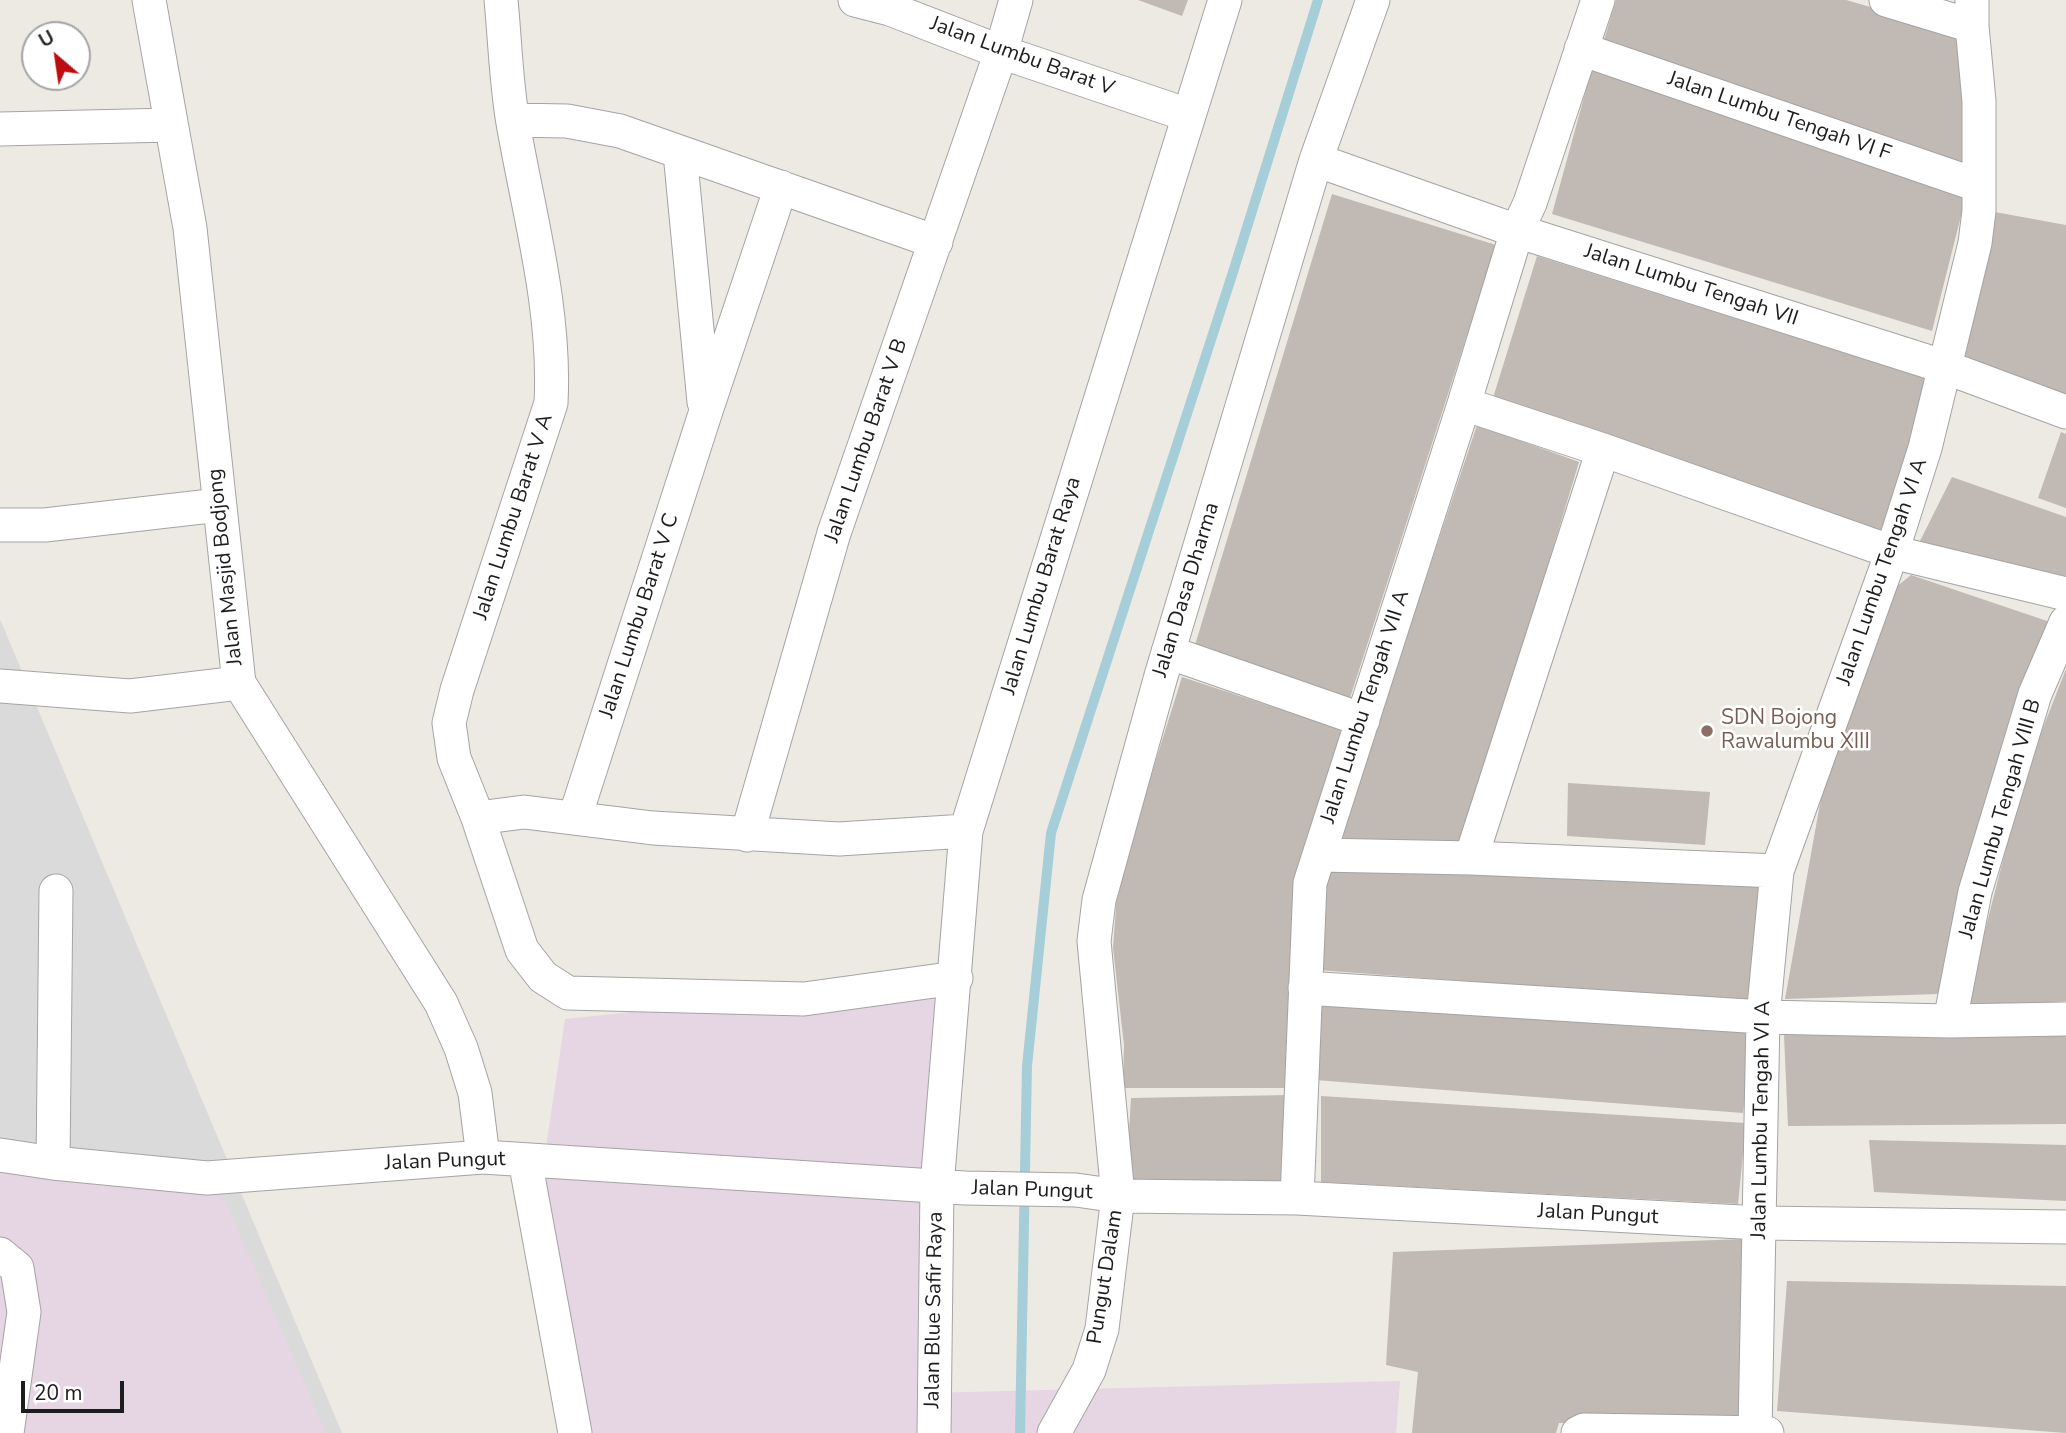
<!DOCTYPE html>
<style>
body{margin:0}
#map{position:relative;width:2066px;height:1433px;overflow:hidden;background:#edeae3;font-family:"Nunito Sans",sans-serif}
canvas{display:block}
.north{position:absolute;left:21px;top:21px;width:70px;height:70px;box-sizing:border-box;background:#fff;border:2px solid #a5a5a5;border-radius:50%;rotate:331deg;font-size:19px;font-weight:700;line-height:28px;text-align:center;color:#1d1d1d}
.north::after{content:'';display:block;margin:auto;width:24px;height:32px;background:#bc0d10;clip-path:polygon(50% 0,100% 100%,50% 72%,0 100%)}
.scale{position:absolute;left:21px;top:1381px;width:103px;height:32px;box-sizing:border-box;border:4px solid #1d1d1d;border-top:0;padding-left:9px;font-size:21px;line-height:24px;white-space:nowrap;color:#1d1d1d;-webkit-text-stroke:5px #fff;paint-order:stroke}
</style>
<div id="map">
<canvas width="2066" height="1433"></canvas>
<div class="north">U</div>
<div class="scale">20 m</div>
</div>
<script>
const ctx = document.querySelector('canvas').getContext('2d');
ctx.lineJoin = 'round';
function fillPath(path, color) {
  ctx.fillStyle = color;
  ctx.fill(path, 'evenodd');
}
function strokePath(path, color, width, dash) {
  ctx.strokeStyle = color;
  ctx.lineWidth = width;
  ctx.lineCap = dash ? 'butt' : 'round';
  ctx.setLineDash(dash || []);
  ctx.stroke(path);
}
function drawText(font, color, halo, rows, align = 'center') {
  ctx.font = font + ' "Nunito Sans",sans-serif';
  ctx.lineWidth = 5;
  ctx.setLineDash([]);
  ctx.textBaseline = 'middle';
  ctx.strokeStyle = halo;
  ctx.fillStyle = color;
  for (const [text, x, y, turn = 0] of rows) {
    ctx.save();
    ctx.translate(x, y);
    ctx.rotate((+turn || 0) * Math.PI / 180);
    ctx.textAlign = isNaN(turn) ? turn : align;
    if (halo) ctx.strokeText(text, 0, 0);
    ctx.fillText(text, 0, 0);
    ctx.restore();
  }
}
fillPath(new Path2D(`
 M0,619l342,814h-342z`), '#dbdada');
fillPath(new Path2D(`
 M935,980l-8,413 473,-12 -4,52h-817l-36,-265 22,-149z
 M0,1160l219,26 107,247h-326z`), '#e6d5e3');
strokePath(new Path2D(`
 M1020,1433l7,-367 24,-233 182,-561 85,-272`), '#a6ced8', 10);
fillPath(new Path2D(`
 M1138,0h50l-6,16z
 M1616,0h230l115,33 3,134 -361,-124z
 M1592,68l374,128 -34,135 -380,-117z
 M1332,194l164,51 -147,456 -154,-56z
 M1995,212l71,13v171l-114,-34z
 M1537,256l393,124 -47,154 -391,-133z
 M1477,425l102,37 -116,384 -125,-4z
 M2061,432l5,2v74l-28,-10z
 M1952,477l114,40v71l-149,-41z
 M1911,575l145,49 -78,199 -40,171 -153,5 38,-212 67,-195z
 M2066,669v332l-101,8 60,-235z
 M1182,677l164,54 -41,111 -14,246h-168l1,-43 -11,-97 5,-67z
 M1568,783l142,9 -5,53 -138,-9z
 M1327,869l435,13 -9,121 -435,-33z
 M1317,1002l436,23 -10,88 -428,-33z
 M2066,1031v93l-278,2 -4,-91z
 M1288,1095l-7,93 -155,-3 5,-87z
 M1321,1096l425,27 -8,81 -417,-22z
 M1869,1140l197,5v56l-192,-9z
 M1744,1239l-3,185 -182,-1 -3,10h-144l6,-61 -32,-7 7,-113z
 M1787,1281l279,5v147l-289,-22z`), '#c1b9b3');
const minor = new Path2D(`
 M149,0l41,228 49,455 202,320 20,45 14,45 8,64
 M501,0c4,41 5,82 12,123 16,92 43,186 38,280l-94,287 -8,33 5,35 24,60 44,132 21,27 25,16 236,6 152,-21
 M855,0l35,9 111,43 187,63
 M1886,0l86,26
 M1581,49l396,136
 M513,120l54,1 53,10 316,111
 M0,129l171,-4
 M680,153l24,249
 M1316,160l201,71 428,136 121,45
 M1464,404l139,46 289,102 174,42
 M0,525h45l174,-20
 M1168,652l195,68
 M0,686l130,10 109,-13
 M575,817l130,-403 76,-227
 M478,818l46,-6 129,16 186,11 127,-8
 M747,835l87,-302 167,-481 15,-52
 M1319,855l152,3 306,13
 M1471,858l132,-408
 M1305,988l458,29 187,4 116,-2
 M1950,1021l25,-129 60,-198 31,-72
 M0,1155l53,8 154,15 276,-21 482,31 111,2 42,6 179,2 463,25 306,4
 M525,1160l50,273
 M53,1163l3,-272
 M1297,1198l13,-315 154,-479 53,-173 13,-28 68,-203
 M0,1254l17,14 7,44 -17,121
 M934,1433l3,-247 29,-355 259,-831
 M1054,1433l35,-63 13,-41 16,-133 -24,-255 5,-41 62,-224 155,-516 57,-160
 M1578,1433l6,-3 183,3
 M1755,1433l8,-416 14,-146 115,-319 33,-104 50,-205 4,-32v-110l-7,-75v-26`);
strokePath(minor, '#a4a4a4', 35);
strokePath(minor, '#fff', 33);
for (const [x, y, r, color] of [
 [1707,731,7,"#8d6e63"]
]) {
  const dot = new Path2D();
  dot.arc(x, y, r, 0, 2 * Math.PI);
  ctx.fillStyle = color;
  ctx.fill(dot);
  strokePath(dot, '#fff', 2.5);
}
drawText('21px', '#1d1d1d', '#fff', [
 ["Jalan Lumbu Barat V",1022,57,20],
 ["Jalan Lumbu Tengah VI F",1779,117,19],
 ["Jalan Lumbu Tengah VII",1691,286,18],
 ["Jalan Lumbu Barat V B",867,441,-71],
 ["Jalan Lumbu Barat V A",514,517,-72],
 ["Jalan Masjid Bodjong",226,567,-96],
 ["Jalan Lumbu Tengah VI A",1883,572,-71],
 ["Jalan Lumbu Barat Raya",1042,586,-73],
 ["Jalan Dasa Dharma",1187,590,-73],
 ["Jalan Lumbu Barat V C",640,616,-72],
 ["Jalan Lumbu Tengah VII A",1366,707,-72],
 ["Jalan Lumbu Tengah VIII B",2001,819,-74],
 ["Jalan Lumbu Tengah VI A",1762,1120,-89],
 ["Jalan Pungut",445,1162,-2],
 ["Jalan Pungut",1032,1191,2],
 ["Jalan Pungut",1598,1215,3],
 ["Pungut Dalam",1106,1277,-81],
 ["Jalan Blue Safir Raya",935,1310,-89]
]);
drawText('21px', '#785e54', '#fff', [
 ["SDN Bojong",1721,719],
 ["Rawalumbu XIII",1721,743]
], 'left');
</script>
